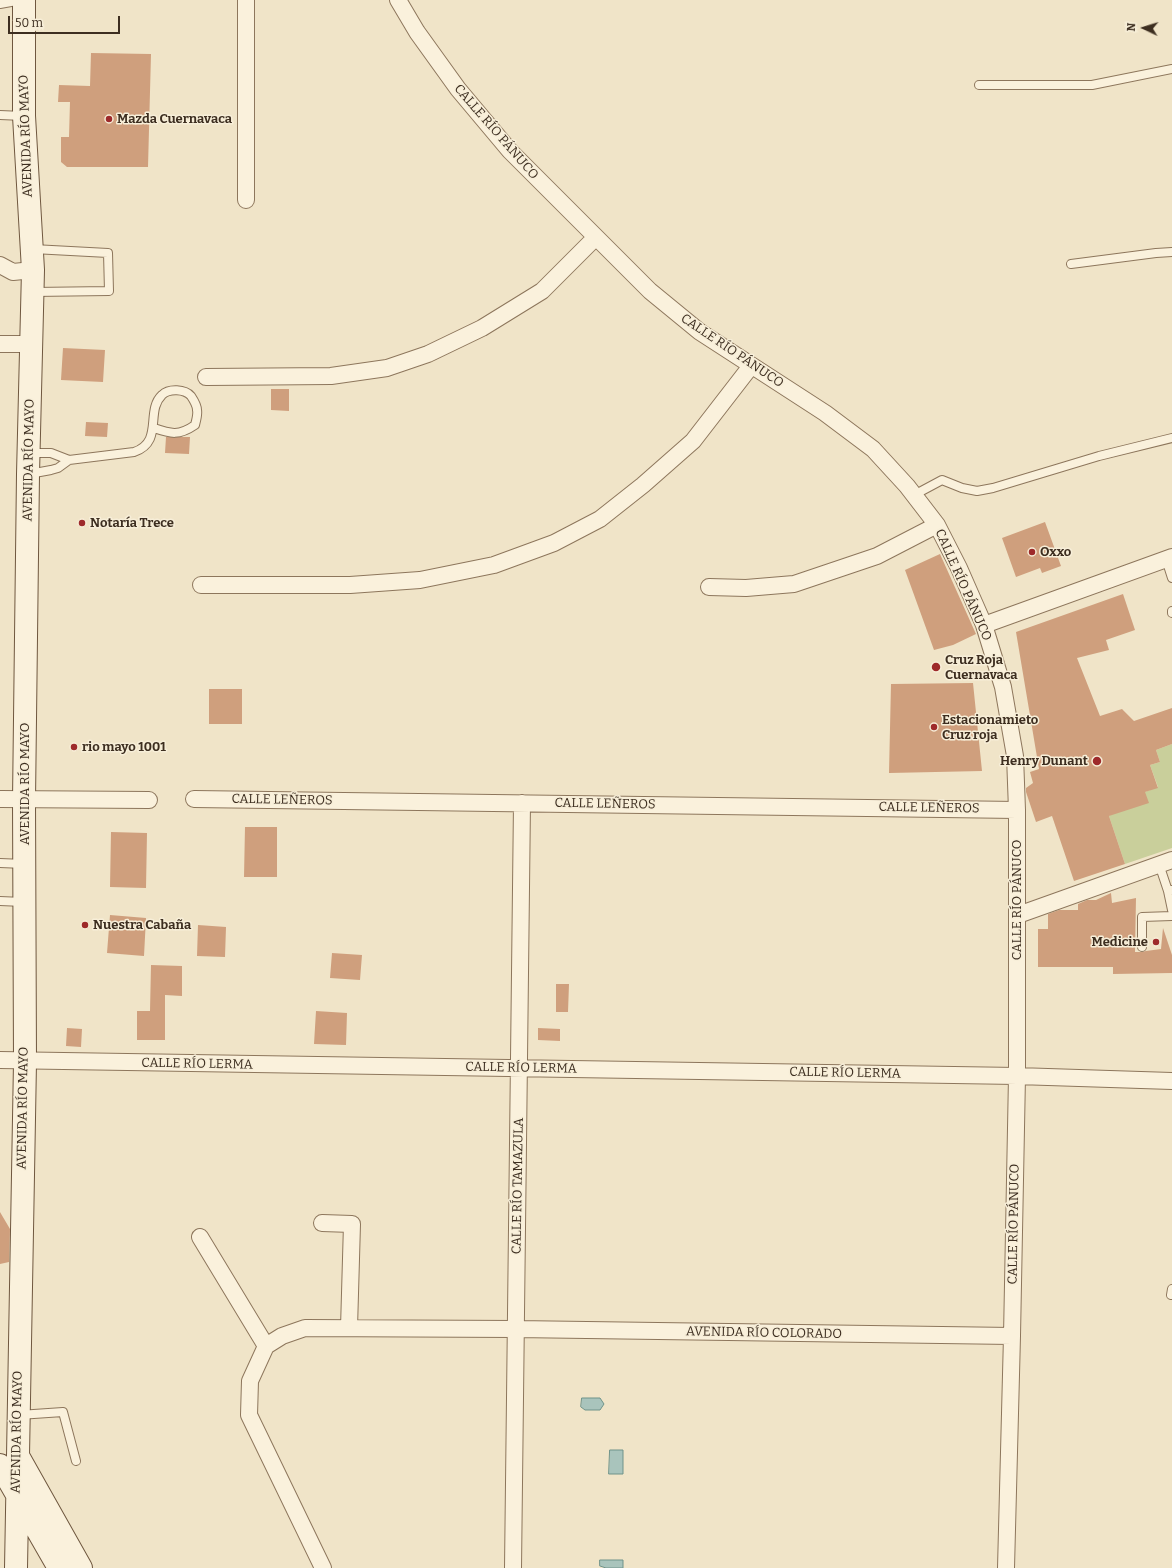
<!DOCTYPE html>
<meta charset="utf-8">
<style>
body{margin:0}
#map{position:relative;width:1172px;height:1568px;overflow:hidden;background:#f0e4c8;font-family:Bitter,serif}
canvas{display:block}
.north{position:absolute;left:1124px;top:8px;width:40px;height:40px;-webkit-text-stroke:3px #f7eed8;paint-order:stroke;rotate:274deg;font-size:11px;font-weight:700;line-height:16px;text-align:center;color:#3d2e20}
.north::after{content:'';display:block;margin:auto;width:14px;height:18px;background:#3d2e20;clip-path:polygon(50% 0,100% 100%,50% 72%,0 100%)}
.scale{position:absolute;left:8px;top:16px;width:112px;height:18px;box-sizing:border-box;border:2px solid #3d2e20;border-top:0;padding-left:5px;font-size:12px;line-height:14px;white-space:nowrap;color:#3d2e20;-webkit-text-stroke:3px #f7eed8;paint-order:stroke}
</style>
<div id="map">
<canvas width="1172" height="1568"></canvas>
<div class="north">N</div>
<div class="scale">50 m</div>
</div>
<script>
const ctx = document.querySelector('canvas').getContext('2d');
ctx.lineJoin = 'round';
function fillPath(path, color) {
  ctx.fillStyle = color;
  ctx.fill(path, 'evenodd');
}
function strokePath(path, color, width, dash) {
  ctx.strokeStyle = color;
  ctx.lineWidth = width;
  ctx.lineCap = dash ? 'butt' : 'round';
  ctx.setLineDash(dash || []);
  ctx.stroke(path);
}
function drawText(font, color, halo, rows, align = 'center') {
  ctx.font = font + ' Bitter,serif';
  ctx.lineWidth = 3;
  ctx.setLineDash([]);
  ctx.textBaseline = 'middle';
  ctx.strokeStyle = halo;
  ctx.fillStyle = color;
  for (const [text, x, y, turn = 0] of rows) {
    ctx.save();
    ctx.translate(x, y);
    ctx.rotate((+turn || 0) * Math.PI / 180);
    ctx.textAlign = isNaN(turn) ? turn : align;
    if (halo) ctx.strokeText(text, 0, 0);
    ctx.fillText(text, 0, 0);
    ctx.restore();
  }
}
fillPath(new Path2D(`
 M1172,744v104l-47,16 -16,-48 36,-24 13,-5 -8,-22 10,-3 -4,-12z`), '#c9cf9b');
const water = new Path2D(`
 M582,1398h18l4,6 -4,6h-15l-4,-3z
 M610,1450h13v24h-14z
 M600,1560h23v8h-17l-6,-2z`);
fillPath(water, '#a9c4bc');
strokePath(water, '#6f938a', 1);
fillPath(new Path2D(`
 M91,53l60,1 -3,113h-81l-6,-5v-25h8l1,-35h-12l1,-17 31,1z
 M63,348l42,2 -2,32 -42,-2z
 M271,389h18v22l-18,-1z
 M86,422l22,1 -1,14 -22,-1z
 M166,437h24l-1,17 -24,-1z
 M1045,522l16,44 -19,7 -2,-5 -24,9 -14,-39z
 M940,554l36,80 -23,11 -19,5 -29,-80z
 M1123,594l12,36 -29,10 3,10 -32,8 23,58 22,-7 12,12 38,-13v36l-16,6 4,12 -10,3 8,23 -13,4 4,11 -40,13 16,48 -51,17 -22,-65 -16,6 -10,-30v-4l7,-5 -3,-11 9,-3 -23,-137z
 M973,683l9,88 -93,2 2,-89z
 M209,689h33v35h-33z
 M245,827h32v50h-33z
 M111,832l36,1 -1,55 -36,-1z
 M1111,893l1,10 24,-5 -1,54h7l4,-1 15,-2 2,-21 9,27v18l-59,1v-7h-75v-38h10v-15l11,-4h19v-6l9,-4h9z
 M110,915l36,3 -2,38 -37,-3z
 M198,925l28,2 -1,30 -28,-1z
 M332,953l30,2 -2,25 -30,-2z
 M151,965l31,1v30l-17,-1v45h-28v-29h13z
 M556,984h13l-1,28h-12z
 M316,1011l31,2 -1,32 -32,-1z
 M67,1028l15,1 -1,18 -15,-1z
 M538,1028l22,1v12l-22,-1z
 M0,1212l10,17 -1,33 -9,2z`), '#cf9f7d');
const lane = new Path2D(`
 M0,4l22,-4
 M979,85h113l80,-16
 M0,115l23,1
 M1071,264l85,-11 16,-1
 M33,292l76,-1 -1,-38 -75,-4
 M29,453h22l18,7
 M29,474l22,-4 7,-2 11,-8 65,-8c30,-10 11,-41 28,-57 7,-7 23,-6 29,1 2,3 6,10 6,14 1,4 -1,11 -2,15 -16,11 -24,9 -41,3
 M914,495l28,-15 20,8 15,3 16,-3 106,-32 73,-18
 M1166,559l6,19
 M1172,611v2
 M0,863l24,1
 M1159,864l9,27
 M1172,890l-4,1 4,19
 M0,901l23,1
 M1142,947v-30l30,-1
 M1171,1295l1,-6
 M19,1415l44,-3 13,49`);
const street = new Path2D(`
 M398,0l19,32 41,57 52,62 140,140 50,41 125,81 48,36 34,37 30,39 22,43 25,57 19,62 12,69 2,54v266l-5,260 -6,232
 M246,200v-200
 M0,265l13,7 20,-2
 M0,344h31
 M206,377l125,-1 56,-8 41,-14 54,-26 60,-37 53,-53
 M201,585h149l70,-5 74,-15 60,-22 46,-24 43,-34 50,-44 58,-75
 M709,587l37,1 48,-4 83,-28 60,-31
 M984,625l188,-68
 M0,799l149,1
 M194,799l823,11
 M1018,915l154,-55
 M0,1060l1017,16 155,5
 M322,1223l30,1 -3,104
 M200,1237l66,109
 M323,1568l-74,-153 1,-34 16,-35 16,-10 23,-8 211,1 496,7
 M513,1568l9,-765`);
const secondary = new Path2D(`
 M18,1456l63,112
 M0,1465l59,103
 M16,1568l9,-506 -1,-262 4,-326 5,-204 -9,-154v-116`);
strokePath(lane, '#8d765c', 10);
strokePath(street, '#8d765c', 18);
strokePath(secondary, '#6f573f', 24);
strokePath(lane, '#faf1dc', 8);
strokePath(street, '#faf1dc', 16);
strokePath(secondary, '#faf1dc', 22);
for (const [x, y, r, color] of [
 [109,119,4,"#9e2a2b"],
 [82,523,4,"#9e2a2b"],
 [1032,552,4,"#9e2a2b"],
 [936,667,5,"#9e2a2b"],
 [934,727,4,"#9e2a2b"],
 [74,747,4,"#9e2a2b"],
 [1097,761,5,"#9e2a2b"],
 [85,925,4,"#9e2a2b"],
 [1156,942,4,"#9e2a2b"]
]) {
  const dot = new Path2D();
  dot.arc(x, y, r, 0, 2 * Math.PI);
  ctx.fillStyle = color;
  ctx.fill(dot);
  strokePath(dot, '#f7eed8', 1.5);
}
drawText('bold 13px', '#3d2e20', '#f7eed8', [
 ["Mazda Cuernavaca",117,119],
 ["Notaría Trece",90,523],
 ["Oxxo",1040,552],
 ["Cruz Roja",945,660],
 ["Cuernavaca",945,675],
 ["Estacionamieto",942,720],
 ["Cruz roja",942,735],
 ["rio mayo 1001",82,747],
 ["Henry Dunant",1088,761,"right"],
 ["Nuestra Cabaña",93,925],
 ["Medicine",1148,942,"right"]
], 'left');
drawText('13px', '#3d2e20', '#f7eed8', [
 ["CALLE RÍO PÁNUCO",496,132,49],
 ["AVENIDA RÍO MAYO",26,136,-92],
 ["CALLE RÍO PÁNUCO",732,351,34],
 ["AVENIDA RÍO MAYO",29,460,-89],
 ["CALLE RÍO PÁNUCO",963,585,66],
 ["AVENIDA RÍO MAYO",25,784,-90],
 ["CALLE LEÑEROS",282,800,1],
 ["CALLE LEÑEROS",605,804,1],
 ["CALLE LEÑEROS",929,808,1],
 ["CALLE RÍO PÁNUCO",1017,900,-90],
 ["CALLE RÍO LERMA",197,1064,1],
 ["CALLE RÍO LERMA",521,1068,1],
 ["CALLE RÍO LERMA",845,1073,1],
 ["AVENIDA RÍO MAYO",23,1108,-89],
 ["CALLE RÍO TAMAZULA",518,1186,-89],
 ["CALLE RÍO PÁNUCO",1014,1224,-89],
 ["AVENIDA RÍO COLORADO",764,1333,1],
 ["AVENIDA RÍO MAYO",17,1432,-89]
]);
</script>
